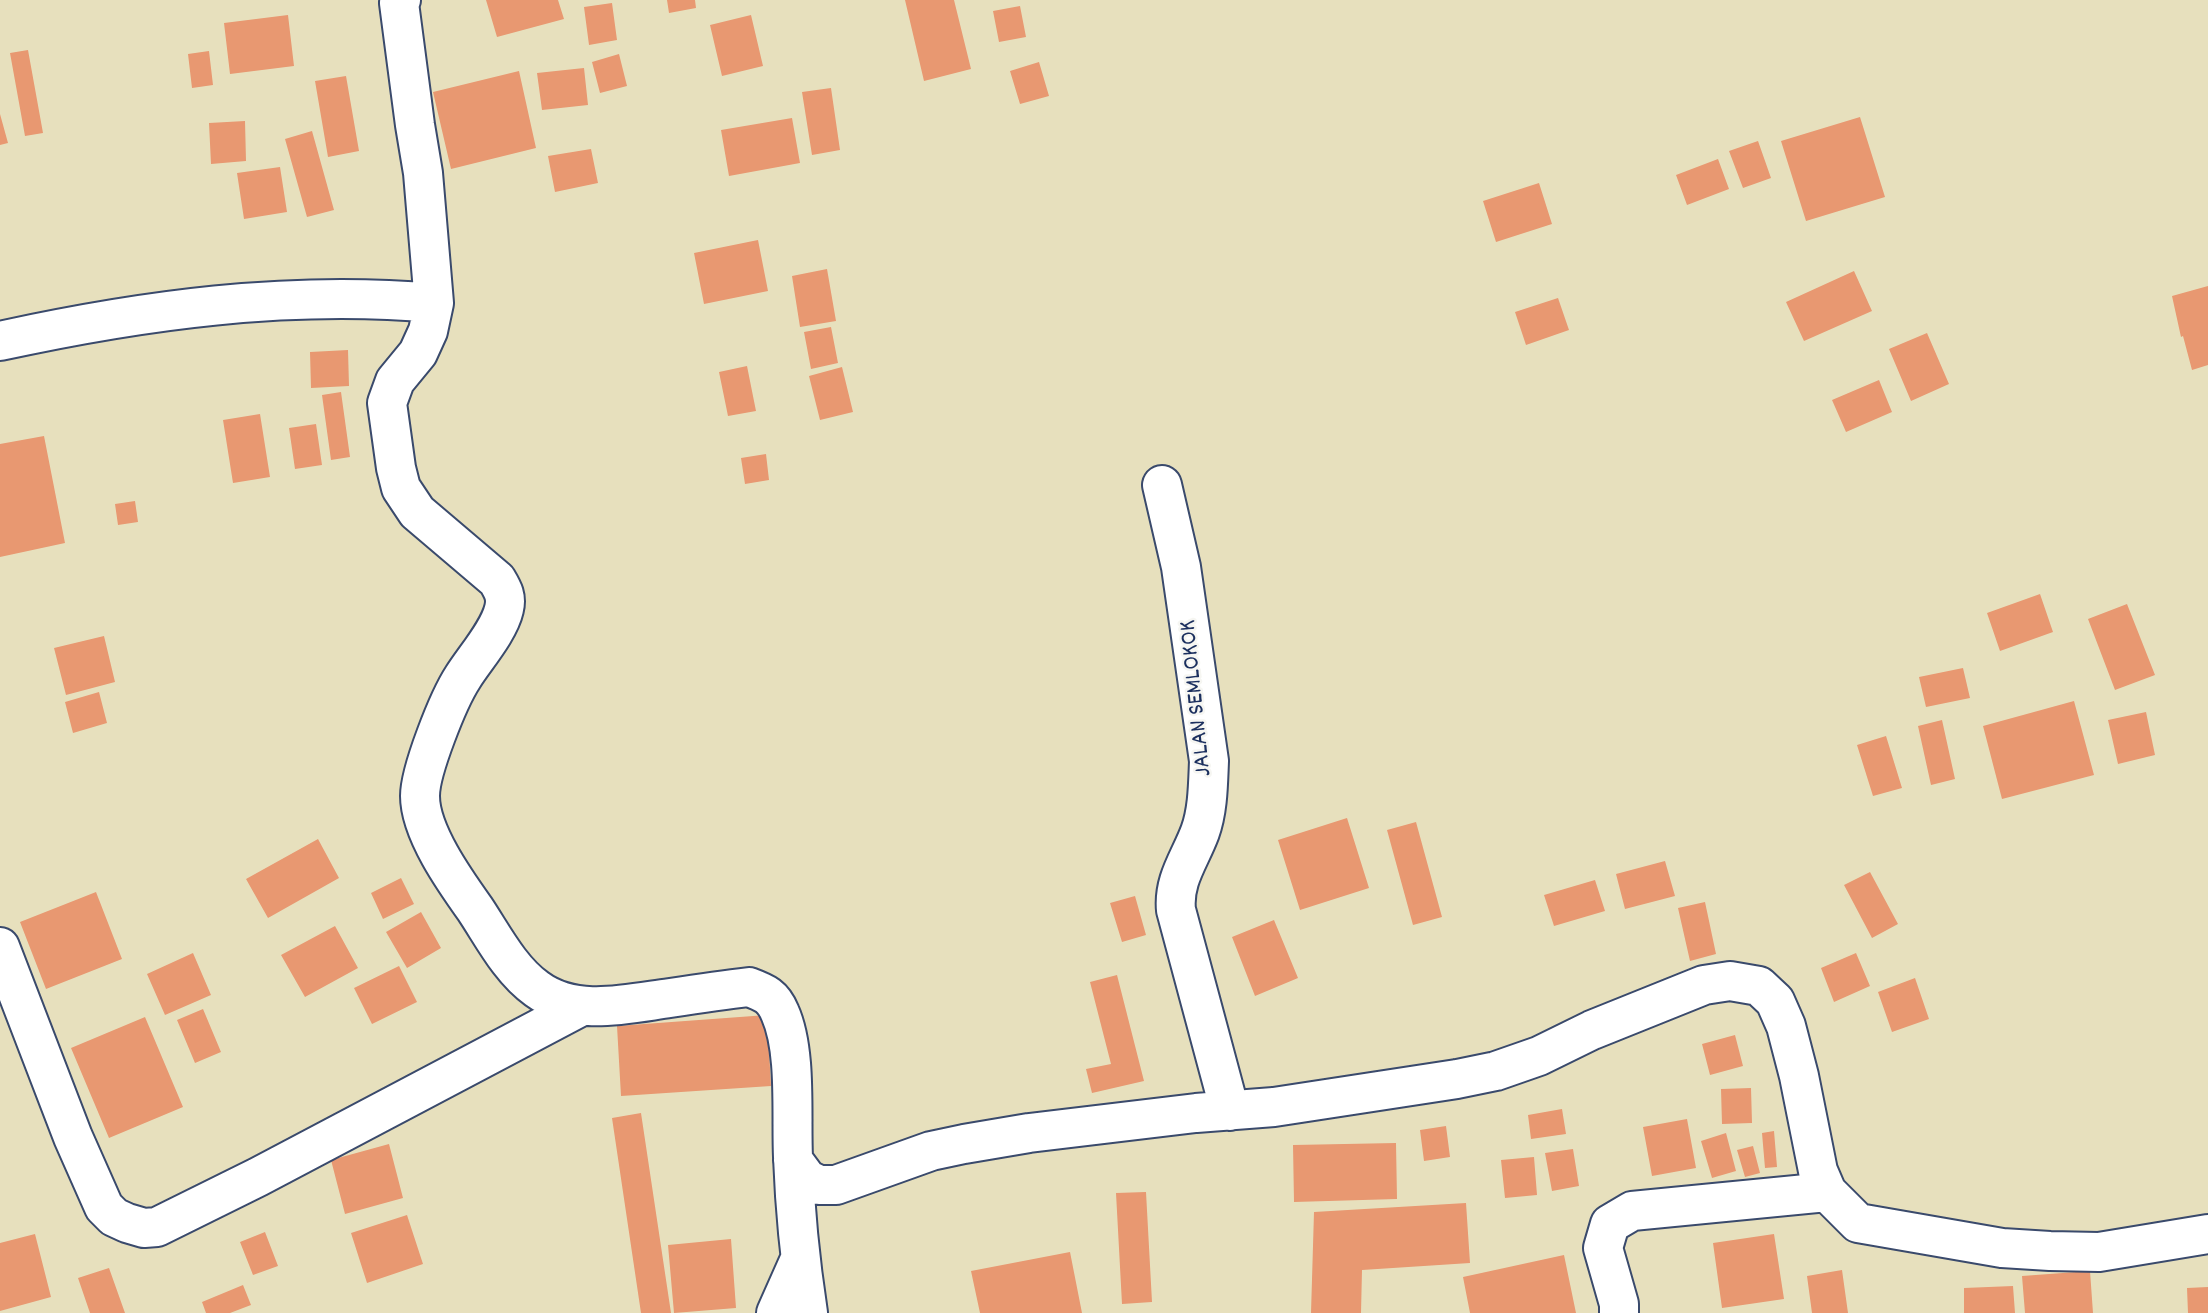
<!DOCTYPE html>
<style>
body{margin:0}
canvas{display:block;background:#e7e0bd}
</style>
<canvas width="2208" height="1313"></canvas>
<script>
const ctx = document.querySelector('canvas').getContext('2d');
ctx.lineJoin = 'round';
function fillPath(path, color) {
  ctx.fillStyle = color;
  ctx.fill(path, 'evenodd');
}
function strokePath(path, color, width, dash) {
  ctx.strokeStyle = color;
  ctx.lineWidth = width;
  ctx.lineCap = dash ? 'butt' : 'round';
  ctx.setLineDash(dash || []);
  ctx.stroke(path);
}
function drawText(font, color, halo, rows, align = 'center') {
  ctx.font = font + ' Dekko,sans-serif';
  ctx.lineWidth = 5;
  ctx.setLineDash([]);
  ctx.textBaseline = 'middle';
  ctx.strokeStyle = halo;
  ctx.fillStyle = color;
  for (const [text, x, y, turn = 0] of rows) {
    ctx.save();
    ctx.translate(x, y);
    ctx.rotate((+turn || 0) * Math.PI / 180);
    ctx.textAlign = isNaN(turn) ? turn : align;
    if (halo) ctx.strokeText(text, 0, 0);
    ctx.fillText(text, 0, 0);
    ctx.restore();
  }
}
fillPath(new Path2D(`
 M486,0h72l6,19 -67,18z
 M667,0h28l1,8 -27,5z
 M905,0h49l17,69 -47,12z
 M612,3l5,37 -28,5 -5,-38z
 M1020,6l6,31 -27,5 -6,-31z
 M288,15l6,51 -64,8 -6,-51z
 M751,15l12,51 -41,10 -12,-51z
 M28,50l15,83 -18,3 -15,-83z
 M209,51l4,34 -21,3 -4,-34z
 M619,54l8,32 -27,7 -8,-31z
 M1039,62l10,34 -29,8 -10,-33z
 M584,68l4,37 -46,5 -5,-37z
 M519,71l17,77 -85,21 -18,-77z
 M346,76l13,75 -31,6 -13,-76z
 M831,88l9,62 -28,5 -10,-63z
 M0,114l8,29 -8,2z
 M1860,117l25,80 -79,24 -25,-80z
 M792,118l8,45 -71,13 -8,-46z
 M245,121l1,40 -35,3 -2,-41z
 M312,131l22,79 -27,7 -22,-78z
 M1758,141l13,37 -28,10 -14,-37z
 M591,149l7,34 -43,9 -7,-36z
 M1718,159l11,30 -42,16 -11,-30z
 M280,167l7,45 -43,7 -7,-46z
 M1539,183l13,41 -56,18 -13,-41z
 M758,240l10,51 -64,13 -10,-51z
 M827,269l9,52 -36,6 -8,-51z
 M1854,271l18,40 -68,30 -18,-39z
 M2208,286v79l-16,5 -9,-34 -2,1 -9,-41z
 M1558,298l11,32 -43,15 -11,-33z
 M831,327l7,36 -27,6 -7,-37z
 M1927,333l22,51 -38,17 -22,-52z
 M348,350l1,36 -38,2 -1,-36z
 M747,366l9,45 -28,5 -9,-44z
 M842,367l11,45 -33,8 -11,-44z
 M1879,380l13,32 -46,20 -14,-32z
 M341,392l9,65 -19,3 -9,-65z
 M260,414l10,63 -37,6 -10,-63z
 M316,424l6,41 -27,4 -6,-41z
 M44,436l21,107 -65,14v-113z
 M766,454l3,26 -24,4 -4,-26z
 M135,501l3,21 -20,3 -3,-21z
 M2040,594l13,38 -53,19 -13,-38z
 M2127,604l28,71 -40,15 -27,-71z
 M104,636l11,46 -49,13 -12,-47z
 M1963,668l7,30 -44,9 -7,-30z
 M99,692l8,31 -34,10 -8,-31z
 M2074,701l20,74 -92,24 -19,-73z
 M2146,712l9,43 -37,9 -10,-44z
 M1942,720l13,59 -24,6 -13,-59z
 M1886,736l16,52 -29,8 -16,-51z
 M1347,818l22,70 -69,22 -22,-70z
 M1416,822l26,95 -29,8 -26,-95z
 M318,839l21,39 -71,40 -22,-39z
 M1665,861l10,35 -50,13 -9,-35z
 M1870,872l28,52 -26,14 -28,-53z
 M401,878l13,26 -31,15 -12,-26z
 M1595,880l10,31 -51,15 -10,-31z
 M96,892l26,67 -76,30 -26,-67z
 M1135,896l11,39 -24,7 -12,-39z
 M1705,902l11,52 -26,7 -12,-53z
 M421,912l20,36 -34,20 -21,-36z
 M1274,920l24,58 -43,18 -23,-59z
 M335,926l23,42 -53,29 -24,-42z
 M193,953l18,42 -46,20 -18,-41z
 M1856,953l14,33 -36,16 -13,-34z
 M399,966l18,36 -45,22 -18,-36z
 M1117,975l27,106 -52,12 -6,-24 25,-5 -21,-82z
 M1915,978l14,41 -37,13 -14,-40z
 M203,1009l18,43 -26,11 -18,-43z
 M767,1015l4,71 -150,10 -4,-70z
 M145,1017l38,90 -74,31 -38,-90z
 M1735,1035l8,31 -33,9 -8,-31z
 M1751,1088l1,35 -30,1 -1,-35z
 M1562,1109l4,25 -35,5 -3,-24z
 M641,1113l30,200h-30l-29,-195z
 M1687,1119l9,49 -44,8 -9,-49z
 M1446,1126l4,31 -26,4 -4,-31z
 M1774,1131l3,36 -12,1 -3,-35z
 M1726,1133l10,38 -24,7 -11,-37z
 M1396,1143l1,56 -103,3 -1,-57z
 M389,1144l14,54 -58,16 -14,-54z
 M1753,1146l7,27 -15,4 -8,-27z
 M1573,1149l6,37 -27,5 -7,-38z
 M1534,1157l3,38 -32,3 -4,-38z
 M1146,1192l6,110 -30,2 -6,-111z
 M1466,1203l4,60 -108,7 -1,43h-50l3,-101z
 M407,1215l16,49 -56,19 -16,-50z
 M265,1232l13,34 -25,9 -13,-33z
 M35,1234l16,63 -51,14v-68z
 M1774,1234l10,65 -62,9 -9,-65z
 M731,1239l5,69 -62,5 -6,-68z
 M1070,1252l12,61h-102l-9,-42z
 M1564,1255l12,58h-106l-7,-36z
 M109,1268l16,45h-35l-12,-35z
 M1842,1270l6,43h-36l-5,-37z
 M2090,1271l3,42h-68l-3,-37z
 M243,1285l8,20 -21,8h-24l-4,-11z
 M2013,1286l2,27h-51v-25z
 M2208,1287v26h-20l-1,-25z`), '#e89871');
const street = new Path2D(`
 M401,0l-2,3 16,122 8,48 11,130 -6,28 -10,22 -23,28 -8,22 9,65 5,20 16,24 80,68c6,10 10,17 7,29 -5,22 -29,49 -41,68 -15,23 -43,94 -43,119 0,36 35,85 55,113 18,27 35,61 62,80 38,28 89,15 133,9 26,-4 53,-8 79,-11 16,6 24,9 31,26 17,38 11,102 13,144 2,53 7,104 15,156
 M0,341c142,-31 288,-51 434,-38
 M1162,485l19,82 28,194c-1,23 -1,49 -9,71 -10,27 -27,48 -24,78l54,201
 M0,947l73,190 31,70 10,10 13,6 17,5 13,-1 101,-50 324,-171
 M793,1160l14,19 12,6h17l95,-34 33,-7 65,-11 167,-20 78,-6 183,-28 39,-8 43,-15 53,-26 112,-45 26,-4 29,5 16,15 11,25 13,50 19,95 9,21 31,31 144,25 48,3 49,1 109,-18
 M776,1313l24,-54
 M1619,1313v-9l-16,-56 7,-24 22,-13 195,-19`);
strokePath(street, '#3a4a6c', 42);
strokePath(street, '#fff', 38);
drawText('24px', '#1b2f5e', '#f6f6f2', [
 ["JALAN SEMLOKOK",1198,698,-96]
]);
</script>
